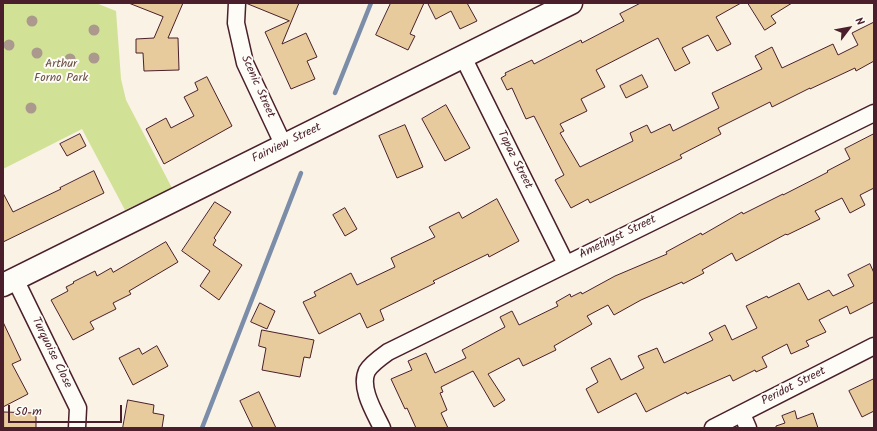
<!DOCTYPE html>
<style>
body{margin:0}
#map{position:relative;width:877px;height:431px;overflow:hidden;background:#f9f2e5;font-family:Kalam,sans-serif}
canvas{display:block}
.frame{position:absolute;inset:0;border:4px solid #4a1f2b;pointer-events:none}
.north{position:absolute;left:829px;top:8px;width:40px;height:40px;-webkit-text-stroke:3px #fdfcf7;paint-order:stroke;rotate:58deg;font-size:11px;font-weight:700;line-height:16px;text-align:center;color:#4a1f2b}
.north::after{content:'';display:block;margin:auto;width:14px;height:18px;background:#4a1f2b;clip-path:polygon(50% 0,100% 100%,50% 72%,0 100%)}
.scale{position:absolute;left:8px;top:405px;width:114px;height:18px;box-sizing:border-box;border:2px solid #4a1f2b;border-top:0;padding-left:5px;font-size:12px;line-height:14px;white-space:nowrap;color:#4a1f2b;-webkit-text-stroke:3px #fdfcf7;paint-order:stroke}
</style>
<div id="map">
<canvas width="877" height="431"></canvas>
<div class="frame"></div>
<div class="north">N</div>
<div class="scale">50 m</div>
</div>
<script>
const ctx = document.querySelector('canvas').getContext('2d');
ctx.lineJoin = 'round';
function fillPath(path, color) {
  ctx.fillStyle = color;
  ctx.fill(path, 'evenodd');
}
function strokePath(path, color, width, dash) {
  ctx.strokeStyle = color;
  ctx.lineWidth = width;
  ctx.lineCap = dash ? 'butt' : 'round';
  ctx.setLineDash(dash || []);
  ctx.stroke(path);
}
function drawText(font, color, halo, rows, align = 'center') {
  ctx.font = font + ' Kalam,sans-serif';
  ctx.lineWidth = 4;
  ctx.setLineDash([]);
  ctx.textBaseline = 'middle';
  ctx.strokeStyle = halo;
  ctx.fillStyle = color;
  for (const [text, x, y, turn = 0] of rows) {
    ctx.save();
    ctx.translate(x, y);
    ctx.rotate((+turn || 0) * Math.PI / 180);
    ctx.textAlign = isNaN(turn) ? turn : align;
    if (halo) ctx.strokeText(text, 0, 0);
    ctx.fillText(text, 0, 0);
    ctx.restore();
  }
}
fillPath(new Path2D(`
 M3,3h93l20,8 5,68 5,21 46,88 -47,22 -43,-81 -79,40z`), '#d1e195');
strokePath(new Path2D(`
 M335,93l36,-90
 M202,428l99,-255`), '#7b8da8', 4.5);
const building = new Path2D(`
 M129,3h54l-15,35h10l1,32 -35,1 -1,-18h-7v-14l18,-1 9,-21z
 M246,3h53l-17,41 24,-11 11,24 -10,4 8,18 -24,10 -26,-57 24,-11z
 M391,3h33l-14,31 5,2 -7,14 -32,-15z
 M428,3h39l10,18 -17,8 -9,-18 -15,8z
 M641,3h100l-25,14 15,27 -14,7 -9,-16 -26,13 8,15 -15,8 -17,-33 -62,32 9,17 -24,12 6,12 -27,13 4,7 -4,2 20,34 53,-26 -3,-8 17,-8 4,8 19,-9 3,7 46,-23 -7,-15 50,-24 -7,-13 17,-9 10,21 51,-24 5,11 20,-10 -6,-12 22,-11v39l-18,10 -1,-3 -45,21v-1l-38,19 -2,-5 -52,26 3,6 -41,21 2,3 -92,45 -2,-4 -17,9 -16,-28 9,-5 -30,-59 -8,3 -14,-31 -5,2 -6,-12 5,-3 -1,-2 27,-13 2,4 47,-24 1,3 42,-22 -4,-7z
 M748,3h44l-21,13 5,7 -11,7z
 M642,75l6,12 -22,11 -6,-12z
 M207,77l25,49 -68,38 -18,-35 20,-11 5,10 23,-12 -10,-19 14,-7 -3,-7z
 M446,105l24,43 -25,13 -23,-42z
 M405,125l18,42 -26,11 -18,-42z
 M80,134l6,12 -19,10 -7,-12z
 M874,134v54l-14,7 5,10 -15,8 -8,-15 -27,13 5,8 -33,16 -1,-1 -50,27 -4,-8 -30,17 2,3 -21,11 -1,-2 -41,18 -27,15 -6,-10 -21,11 5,8 -38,22 2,4 -33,16 -4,-8 -31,16 17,26 -11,7 -21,-36 -32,16 2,5 -3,1 7,17 -6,3 7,15h-32l-9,-20 -2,1 -14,-30 21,-9 -4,-9 18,-8 9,20 31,-15 -4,-8 43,-23 -5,-10 12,-6 7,14 39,-19 -2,-4 14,-8 1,3 10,-5 1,2 33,-18 52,-22 -1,-2 35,-19 1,2 40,-23 1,2 40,-20v1l45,-23 -1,-1 23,-12 -5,-10z
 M94,171l10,22 -101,49v-49l10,19 48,-23 -1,-1z
 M497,199l22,42 -30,16 -1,-3 -55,27 2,2 -55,27 4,10 -17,8 -7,-15 -41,21 -16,-32 13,-6 -2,-4 37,-19 6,12 38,-18 -4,-9 44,-21 -6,-10 30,-15 3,6z
 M215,202l16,10 -17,26 2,2 -3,5 29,20 -23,35 -19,-14 10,-15 -28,-20z
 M345,208l12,21 -12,7 -12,-21z
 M166,242l12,20 -49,29 2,3 -18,9 3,6 -26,13 4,7 -21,11 -22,-40 17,-9 -2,-4 8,-4 -1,-1 22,-11 2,5 14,-8 2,4z
 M870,264l4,9v29l-24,12 -3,-8 -28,14 7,12 -20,9 3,5 -18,8 -4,-10 -25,13 5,10 -11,5 -1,-2 -22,11 -3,-6 -43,19 -1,-2 -40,20 -10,-19 -38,20 -12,-24 12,-7 -7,-14 19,-10 11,22 23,-12 -6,-12 19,-8 7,15 49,-23 -4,-7 16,-8 7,15 25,-12 -11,-22 21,-10 1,2 31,-15 9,17 21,-10 4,6 21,-10 -6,-11z
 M260,303l15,8 -8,18 -16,-7z
 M3,322l18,38 -9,4 16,30 -25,13z
 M262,330l52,10 -4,18 -6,-1 -4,20 -38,-7 4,-22 -7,-2z
 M157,346l11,20 -35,19 -14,-27 20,-10 3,6z
 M874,379v32l-12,6 -13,-26z
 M259,392l17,36h-23l-13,-27z
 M128,400l26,5 -1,8 11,2 -2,13h-39z
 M795,411l2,8 16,-6 5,15h-42v-2l9,-3 -3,-7z
 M4,412l32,1v15h-32z`);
fillPath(building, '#e8cb9c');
strokePath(building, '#4a1f2b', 1);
const street = new Path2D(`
 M237,3l-1,20 9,40 39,83
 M463,57l103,207
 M15,279l63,129 -1,20
 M742,414l6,14
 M382,428c-7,-15 -23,-40 -15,-57 4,-7 14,-14 21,-19l486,-239
 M713,428l161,-82`);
const secondary = new Path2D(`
 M3,285l568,-282`);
strokePath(street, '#4a1f2b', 19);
strokePath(secondary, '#4a1f2b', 25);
strokePath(street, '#fdfcf7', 16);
strokePath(secondary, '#fdfcf7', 22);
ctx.fillStyle = '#ab998e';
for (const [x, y] of [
 [32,21],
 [94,30],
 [9,45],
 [37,53],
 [94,58],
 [70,59],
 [31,108]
]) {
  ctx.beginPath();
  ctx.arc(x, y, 5.5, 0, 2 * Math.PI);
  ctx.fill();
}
drawText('12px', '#6c5046', '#fdfcf7', [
 ["Arthur",61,65],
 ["Forno Park",61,79]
]);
drawText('12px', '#4a1f2b', '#fdfcf7', [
 ["Scenic Street",257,87,66],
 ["Fairview Street",287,144,-26],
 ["Topaz Street",514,160,63],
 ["Amethyst Street",618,238,-26],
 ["Turquoise Close",51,353,64],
 ["Peridot Street",794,387,-27]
]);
</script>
